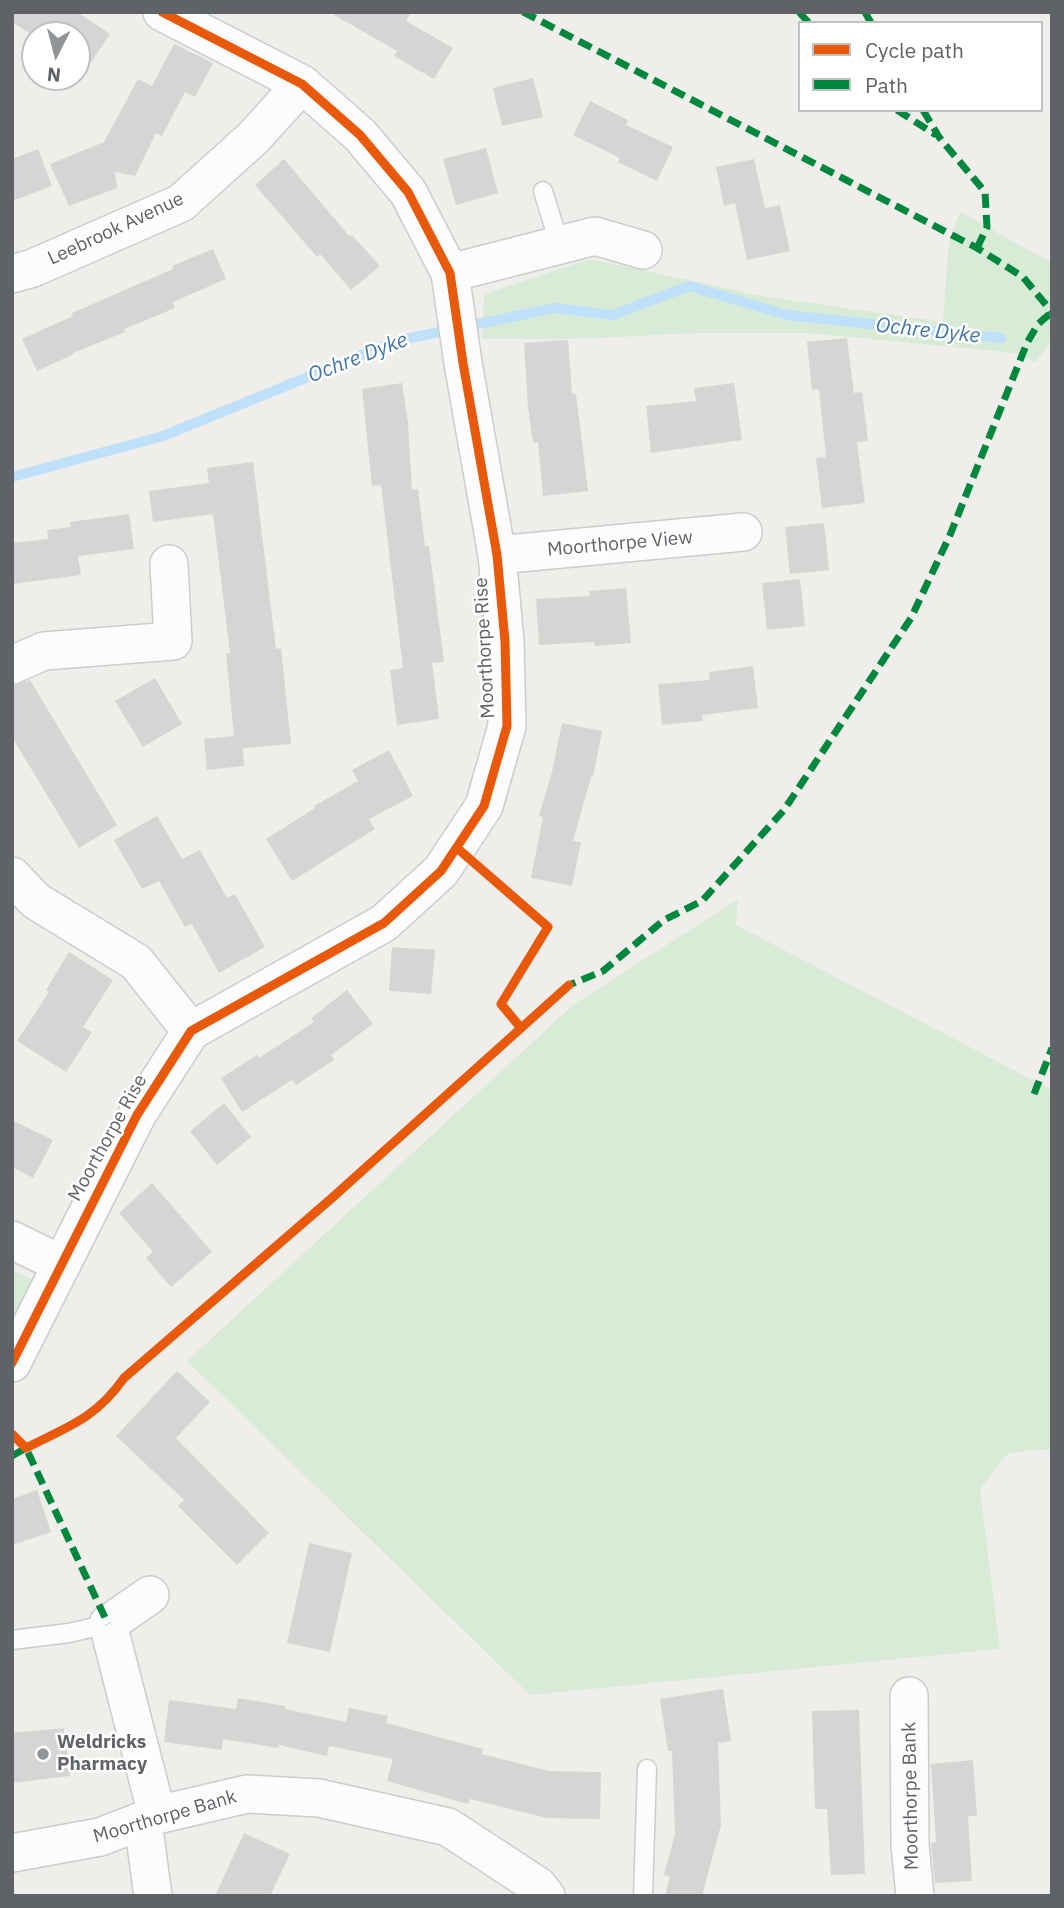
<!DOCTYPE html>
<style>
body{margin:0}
#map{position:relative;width:1064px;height:1908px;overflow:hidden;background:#efeeea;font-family:"IBM Plex Sans",sans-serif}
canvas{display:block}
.frame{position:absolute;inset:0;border:14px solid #5f6368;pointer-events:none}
.legend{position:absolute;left:798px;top:21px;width:245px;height:91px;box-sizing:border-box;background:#fff;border:2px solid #bfc1c3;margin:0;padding:9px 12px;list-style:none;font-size:21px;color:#5f6368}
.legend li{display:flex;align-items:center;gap:14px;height:35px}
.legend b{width:35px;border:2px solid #bfc1c3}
.north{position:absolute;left:21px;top:21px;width:70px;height:70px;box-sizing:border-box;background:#fff;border:2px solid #bfc1c3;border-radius:50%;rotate:186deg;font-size:19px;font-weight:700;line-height:28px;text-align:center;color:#5f6368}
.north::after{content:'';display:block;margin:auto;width:24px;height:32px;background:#919496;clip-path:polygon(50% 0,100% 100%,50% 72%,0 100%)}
</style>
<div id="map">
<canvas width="1064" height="1908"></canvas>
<div class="frame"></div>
<ul class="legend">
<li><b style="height:9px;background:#e8590c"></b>Cycle path</li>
<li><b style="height:9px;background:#00873e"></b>Path</li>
</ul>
<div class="north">N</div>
</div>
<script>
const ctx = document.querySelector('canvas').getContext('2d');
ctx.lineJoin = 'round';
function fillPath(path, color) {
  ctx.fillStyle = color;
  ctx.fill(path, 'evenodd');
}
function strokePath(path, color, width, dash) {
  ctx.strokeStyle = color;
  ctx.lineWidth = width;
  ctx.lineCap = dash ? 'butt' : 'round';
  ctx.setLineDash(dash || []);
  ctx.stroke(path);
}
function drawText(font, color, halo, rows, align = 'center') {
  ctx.font = font + ' "IBM Plex Sans",sans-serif';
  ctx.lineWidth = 5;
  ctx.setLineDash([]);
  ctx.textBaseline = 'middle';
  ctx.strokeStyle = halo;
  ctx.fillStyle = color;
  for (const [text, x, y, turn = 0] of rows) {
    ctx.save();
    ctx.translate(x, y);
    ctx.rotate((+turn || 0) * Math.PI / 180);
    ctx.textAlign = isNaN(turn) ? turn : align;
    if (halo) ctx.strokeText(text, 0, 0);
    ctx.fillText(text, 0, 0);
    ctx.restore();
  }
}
fillPath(new Path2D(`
 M960,212l92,51v77l-17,22 -20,-9 -205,-20h-114l-118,6h-96l2,-45 106,-35 173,37 180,26 6,-81z
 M738,899l-2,26 316,165v359l-44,4 -28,36 20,160 -470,46 -343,-334 386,-356z
 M12,1270l22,10 -22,37z`), '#d8ebd6');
strokePath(new Path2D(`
 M12,477l151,-41 233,-95 159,-33 58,7 76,-29 98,29 214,23`), '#bfe0f9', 10);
fillPath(new Path2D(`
 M12,12h65l33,22 -24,36 -9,-6v-29l-42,2 -23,-15z
 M329,12h82l-5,9 47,27 -19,31 -40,-23 3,-5z
 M174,44l39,19 -18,34 -10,-5 -23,44 -6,-3 -21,43 -20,-4 2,16 -48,18 -19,-42 54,-22 34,-63 14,7z
 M533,78l10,39 -41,9 -9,-38z
 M590,101l38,19 -2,5 47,22 -16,34 -39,-19 2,-4 -47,-23z
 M486,148l12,45 -42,12 -13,-46z
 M38,149l14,37 -40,15v-42z
 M284,159l66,78 2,-2 28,31 -29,24 -31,-36 -3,3 -62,-72z
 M754,159l11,49 15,-3 10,46 -43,9 -12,-57 -11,3 -8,-39z
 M213,249l13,30 -53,23 2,6 -51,21 1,3 -52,21 1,1 -37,17 -15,-32 51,-23 -1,-3 101,-44 -1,-3z
 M847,338l7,55 8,-1 6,49 -11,1 8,61 -43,5 -6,-50 10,-1 -7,-68 -7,1 -5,-48z
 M568,340l4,54h4l12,97 -45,5 -5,-54 -5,1 -5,-36 -4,-64z
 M402,383l6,40 4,67 6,-1 7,57h4l15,116 -12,1 7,56 -42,6 -7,-55 13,-2 -22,-183 -9,1 -10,-97z
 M734,383l8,57 -91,13 -5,-47 50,-5 -2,-13z
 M253,462l23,187 5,-1 10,96 -48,4 1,18 -37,4 -3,-31 30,-3 -8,-83h4l-17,-139 -60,8 -4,-31 60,-8 -2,-15z
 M129,514l5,35 -56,7 3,19 -69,9v-41l36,-4 -1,-9 24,-3 -1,-5z
 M824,523l5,47 -39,4 -5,-47z
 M800,579l5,47 -38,4 -5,-47z
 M626,588l5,55 -36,3 -1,-4 -55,3 -3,-46 54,-3 -1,-5z
 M753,666l5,42 -56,7 1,6 -41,4 -4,-41 52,-4 -1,-8z
 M155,678l27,46 -39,23 -28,-46z
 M30,680l87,145 -38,23 -67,-111v-51z
 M562,723l40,8 -9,46h-2l-18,64 8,1 -9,44 -41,-8 12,-61 -4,-1 13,-44z
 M389,750l24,46 -44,23 6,10 -83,52 -26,-42 49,-31 -1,-2 44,-25 -6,-11z
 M157,816l25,43 18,-9 27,48 8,-4 30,53 -46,26 -27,-49 -7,3 -26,-46 -17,8 -28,-49z
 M392,947l43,3 -4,44 -42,-3z
 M69,952l44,28 -30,47 9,5 -26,40 -49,-31 32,-49 -3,-2z
 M347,990l26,34 -42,31 3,5 -38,25 -4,-5 -50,32 -21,-34 36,-23 2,3 55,-36 -3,-4z
 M224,1103l27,34 -34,28 -27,-34z
 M12,1120l41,20 -20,38 -21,-11z
 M152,1183l60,69 -41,35 -25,-29 7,-6 -34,-39z
 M177,1371l33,31 -34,36 93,95 -32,32 -59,-59 6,-6 -68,-64z
 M37,1490l14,42 -39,13v-46z
 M309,1543l43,10 -22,99 -43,-9z
 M723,1689l8,52 -13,2 3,82 -19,71h-37l5,-19 -6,-2 11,-41 -3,-83h-4l-8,-52z
 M238,1698l47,8v3l61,13 3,-14 39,8 -2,7 97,26 -1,5 67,17 52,1 -1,47 -53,-1 -77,-19 -2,5 -81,-23 6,-22 -64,-13 -2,10 -48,-11 -1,3 -55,-9 -1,11 -58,-8 5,-42 67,9z
 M859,1710l6,164 -34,1 -4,-66h-12l-3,-98z
 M64,1728l6,48 -58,7v-50z
 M973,1760l4,56h-9l4,65 -37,2 -4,-40 5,-1 -5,-78z
 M244,1833l46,21 -20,42h-55z`), '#d6d5d3');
const service = new Path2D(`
 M543,191l17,55
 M12,1640l57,-7 39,-9
 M643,1896l4,-127`);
const minor = new Path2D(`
 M450,273l145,-37 48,14
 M12,274l21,-6 148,-65 73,-66 48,-53
 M497,555l246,-23
 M12,665l32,-14 129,-10 -4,-77
 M12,876l24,25 100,61 55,69
 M12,1240l49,24
 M12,1363l125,-248 54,-84 193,-108 57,-52 43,-65 23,-80 -2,-85 -8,-86 -34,-192 -13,-90 -42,-81 -48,-57 -58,-51 -140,-72
 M150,1595l-42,29 49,191
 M909,1696l1,149 5,51
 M143,1822l10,74
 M12,1853l88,-16 57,-22 90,-21 72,4 129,29 90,59 8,10`);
strokePath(service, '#cbcccc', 21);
strokePath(minor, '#cbcccc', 40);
strokePath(service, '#fdfcfc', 18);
strokePath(minor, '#fdfcfc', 37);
strokePath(new Path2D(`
 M523,12l454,236 46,29 29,35
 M799,12l10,11
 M865,12l6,11
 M897,110l39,25
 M923,110l16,27 46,55 2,35 -10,21
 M564,990l5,-5 34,-14 61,-51 38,-19 82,-91 127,-192 39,-83 77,-192 11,-19 14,-12
 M1034,1094l18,-46
 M12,1456l14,-8 82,176`), '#00873e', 7, [14, 7]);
strokePath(new Path2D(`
 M457,848l91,79 -47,77 20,24
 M12,1363l125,-248 54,-84 193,-108 57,-52 43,-65 23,-80 -2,-85 -8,-86 -34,-192 -13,-90 -42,-81 -48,-57 -58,-51 -140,-72
 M12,1434l14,14c43,-22 69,-29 98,-70l209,-181 236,-212`), '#e8590c', 9);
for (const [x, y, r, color] of [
 [43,1754,7,"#919496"]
]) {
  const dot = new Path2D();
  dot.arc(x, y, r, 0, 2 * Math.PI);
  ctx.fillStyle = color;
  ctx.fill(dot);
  strokePath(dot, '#fff', 2.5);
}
drawText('19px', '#5f6368', '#fff', [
 ["Leebrook Avenue",116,229,-25],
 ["Moorthorpe View",620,544,-5],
 ["Moorthorpe Rise",485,648,-93],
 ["Moorthorpe Rise",108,1138,-61],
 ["Moorthorpe Bank",911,1796,-91],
 ["Moorthorpe Bank",165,1817,-16]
]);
drawText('bold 19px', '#5f6368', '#fff', [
 ["Weldricks",57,1743],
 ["Pharmacy",57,1765]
], 'left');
drawText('italic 21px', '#4174aa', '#fff', [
 ["Ochre Dyke",928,331,6],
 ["Ochre Dyke",358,358,-21]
]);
</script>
